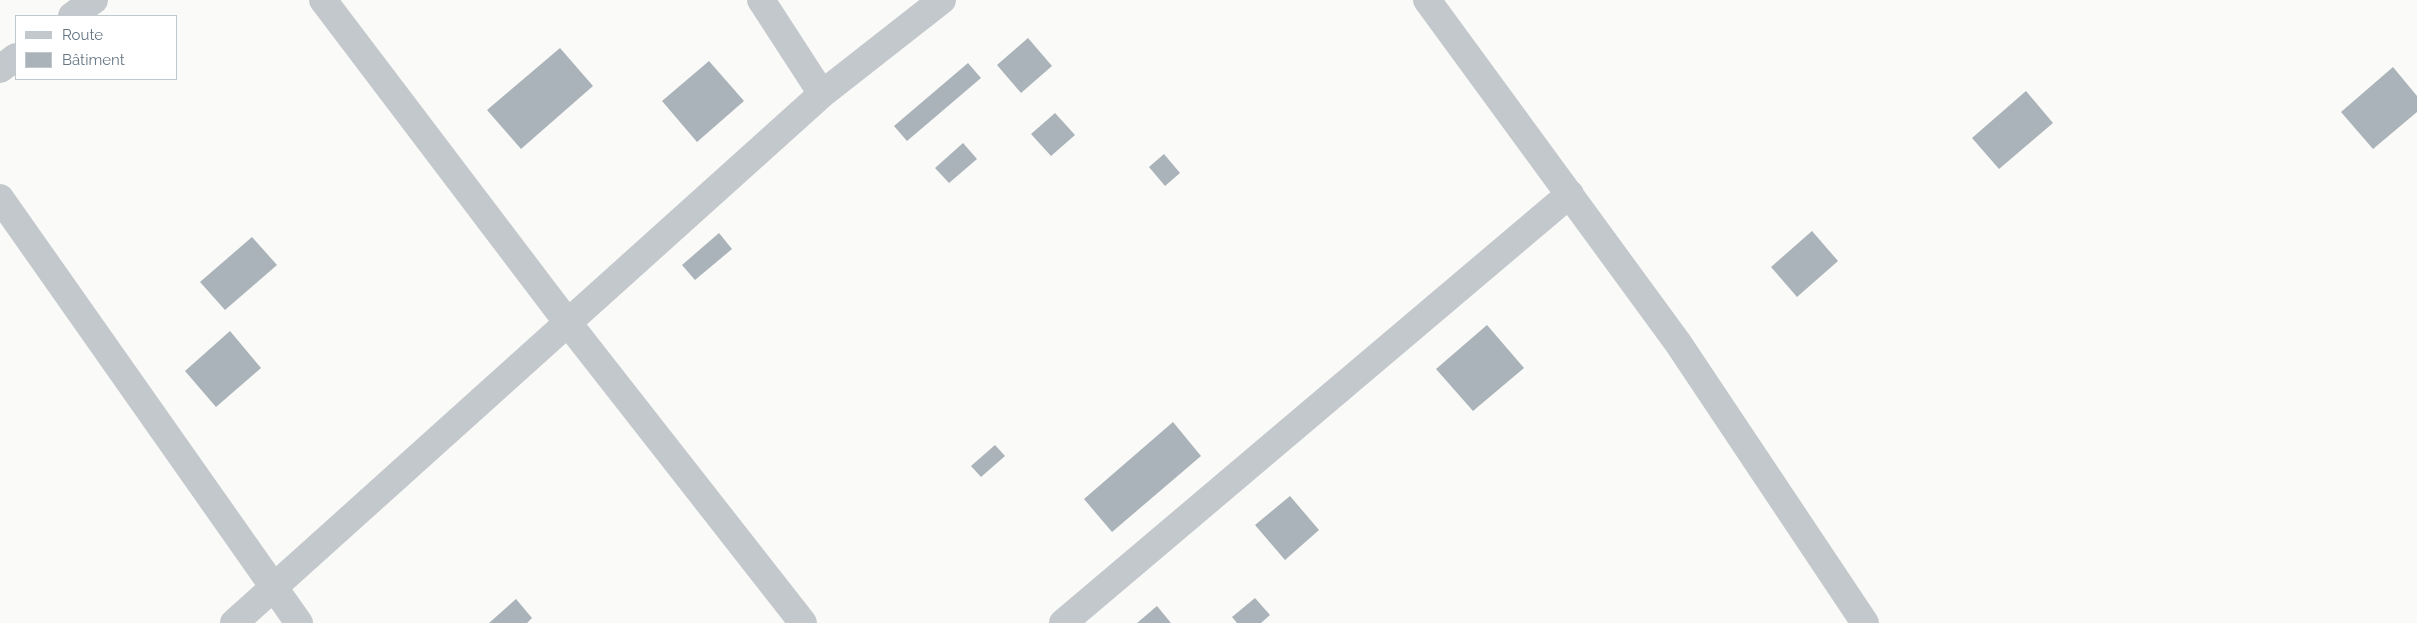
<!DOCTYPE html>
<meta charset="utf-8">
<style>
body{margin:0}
#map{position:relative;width:2417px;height:623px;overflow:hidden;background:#fafaf8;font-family:Raleway,sans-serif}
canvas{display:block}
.legend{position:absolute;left:15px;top:15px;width:162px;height:65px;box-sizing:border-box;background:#fff;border:1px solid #c1c8cd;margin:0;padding:6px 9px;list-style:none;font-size:15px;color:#657683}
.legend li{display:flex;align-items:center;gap:10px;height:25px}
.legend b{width:25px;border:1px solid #c1c8cd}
</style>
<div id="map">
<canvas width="2417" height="623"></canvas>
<ul class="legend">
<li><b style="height:6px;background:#c3c8cc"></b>Route</li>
<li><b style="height:14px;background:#aab3b9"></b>Bâtiment</li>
</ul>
</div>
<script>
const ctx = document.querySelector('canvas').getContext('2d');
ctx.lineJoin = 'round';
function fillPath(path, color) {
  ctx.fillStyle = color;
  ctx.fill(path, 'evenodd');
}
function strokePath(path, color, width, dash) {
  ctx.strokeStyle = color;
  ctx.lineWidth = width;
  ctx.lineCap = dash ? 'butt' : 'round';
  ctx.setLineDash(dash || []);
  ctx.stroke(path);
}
fillPath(new Path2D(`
 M1028,38l24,28 -31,27 -24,-28z
 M560,48l33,38 -72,63 -34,-39z
 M709,61l35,40 -47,41 -35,-41z
 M968,63l13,15 -74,63 -13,-15z
 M2393,67l24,29v16l-44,37 -32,-37z
 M2026,91l27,32 -54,46 -27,-31z
 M1055,113l20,22 -24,21 -20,-22z
 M963,143l14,16 -28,24 -14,-15z
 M1164,154l16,19 -15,13 -16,-19z
 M1812,231l26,30 -41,36 -26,-30z
 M719,233l13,16 -37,31 -13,-15z
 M252,237l25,28 -52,45 -25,-28z
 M1487,325l37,43 -51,43 -37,-42z
 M230,331l31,37 -45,39 -31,-36z
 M1173,422l28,34 -89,76 -28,-33z
 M995,445l10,11 -24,21 -10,-11z
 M1290,496l29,34 -34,30 -30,-35z
 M1255,598l15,17 -9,8h-24l-5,-6z
 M516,599l16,19 -5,5h-38z
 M1157,606l14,17h-34z`), '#aab3b9');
strokePath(new Path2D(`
 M323,0l245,323 235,300
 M761,0l61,94
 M1427,0l251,343 187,280
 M72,16l22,-16
 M0,69l16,-12
 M0,198l299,425
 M234,623l588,-529 120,-94
 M1063,623l507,-429`), '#c3c8cc', 28);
</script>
